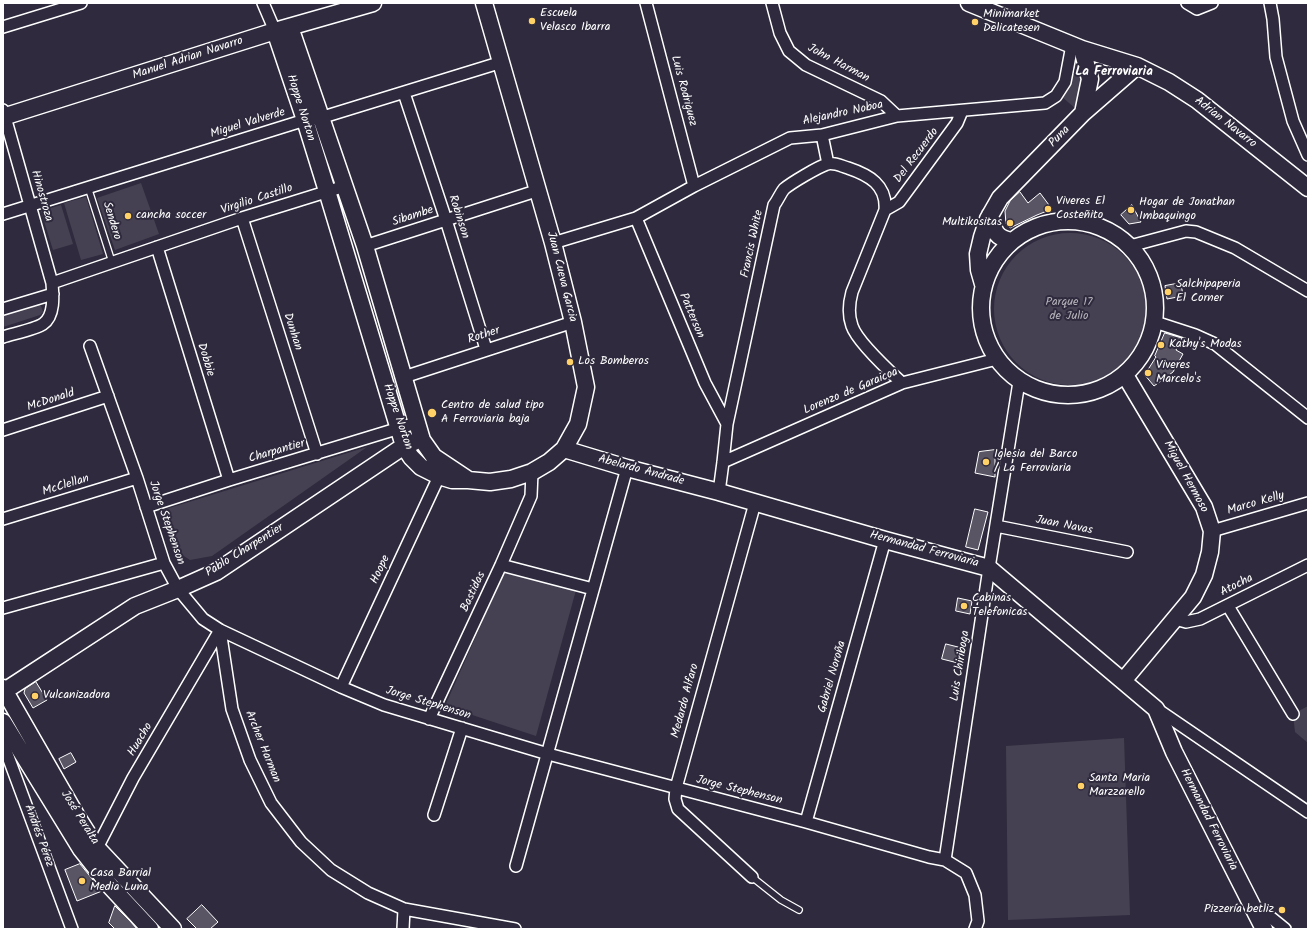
<!DOCTYPE html>
<meta charset="utf-8">
<style>
body{margin:0}
#map{position:relative;width:1311px;height:932px;overflow:hidden;background:#2f2a3d;font-family:Kalam,sans-serif}
canvas{display:block}
.frame{position:absolute;inset:0;border:4px solid #fff;pointer-events:none}
</style>
<div id="map">
<canvas width="1311" height="932"></canvas>
<div class="frame"></div>
</div>
<script>
const ctx = document.querySelector('canvas').getContext('2d');
ctx.lineJoin = 'round';
function fillPath(path, color) {
  ctx.fillStyle = color;
  ctx.fill(path, 'evenodd');
}
function strokePath(path, color, width, dash) {
  ctx.strokeStyle = color;
  ctx.lineWidth = width;
  ctx.lineCap = dash ? 'butt' : 'round';
  ctx.setLineDash(dash || []);
  ctx.stroke(path);
}
function drawText(font, color, halo, rows, align = 'center') {
  ctx.font = font + ' Kalam,sans-serif';
  ctx.lineWidth = 4;
  ctx.setLineDash([]);
  ctx.textBaseline = 'middle';
  ctx.strokeStyle = halo;
  ctx.fillStyle = color;
  for (const [text, x, y, turn = 0] of rows) {
    ctx.save();
    ctx.translate(x, y);
    ctx.rotate((+turn || 0) * Math.PI / 180);
    ctx.textAlign = isNaN(turn) ? turn : align;
    if (halo) ctx.strokeText(text, 0, 0);
    ctx.fillText(text, 0, 0);
    ctx.restore();
  }
}
fillPath(new Path2D(`
 M1074,50l11,29 -9,30 -15,-13z
 M141,183l18,51 -44,16 -18,-52z
 M86,197l17,57 -22,6 -17,-57z
 M61,205l12,39 -20,6 -12,-39z
 M994 309a76 76 0 1 1 152 0a76 76 0 1 1-152 0Z
 M38,302c3,3 4,6 5,10l-3,3 -37,12v-14z
 M367,447l-155,109 -22,4 -17,-11 -10,-39z
 M504,573l72,17 -40,146 -91,-30z
 M1308,706v37l-13,-11 -2,-18z
 M1124,738l6,177 -122,5 -2,-174z`), '#464152');
const building = new Path2D(`
 M1020,192l8,11 12,-10 12,16 -15,6 -27,13 -4,-4 -1,-13 5,-10z
 M1132,205l9,17 -12,2 -8,-9z
 M1181,283l2,13 -16,3 -2,-13z
 M1165,333l17,5 -6,12 7,4 -10,18 -19,14 -10,-12 5,-6 7,-11 -1,-1z
 M995,450v27l-20,-4 4,-21z
 M975,509l13,3 -10,38 -12,-3z
 M958,598l14,3 -2,13 -14,-3z
 M946,644l20,5 -4,15 -20,-5z
 M36,682l11,18 -14,8 -9,-15 1,-4z
 M71,753l5,9 -12,7 -5,-10z
 M80,864l22,27 -25,10 -12,-31z
 M202,905l16,17 -8,7h-13l-10,-10z
 M115,906l16,16 6,7h-22l-6,-6z`);
fillPath(building, '#595564');
strokePath(building, '#fff', 1);
const lane = new Path2D(`
 M88,187l24,75
 M752,877l29,23 18,10`);
const street = new Path2D(`
 M263,3l12,28
 M646,3l48,183
 M772,3l8,30 9,18 17,14 75,36 16,15
 M1187,3l10,6 15,-6
 M1270,3l3,16 3,38 17,64 15,34
 M3,27l78,-24
 M404,93l42,127 40,129
 M822,135l6,29
 M885,210l14,-8 58,-79 5,-12
 M3,214l302,-94 15,-2 182,-56
 M242,218l75,236
 M636,218l69,165 22,41
 M553,243l83,-25 58,-32 96,-48 32,-3 75,-19 148,-13 11,-7 9,-14 7,-37
 M365,246l174,-56
 M1130,246l56,-15 10,1 39,16 73,43
 M157,247l72,233
 M52,283l190,-65 103,-32
 M3,309l50,-15
 M1155,322l40,13 20,9 93,74
 M3,337c9,-3 33,-8 40,-13 12,-8 10,-29 9,-41l-49,-173
 M90,346l47,132 27,85 14,26 25,30 17,11 121,57 43,18 164,49 258,68 123,35 16,3 21,13 9,22 3,26 -3,8
 M404,377l169,-55
 M3,430l105,-34
 M723,462l179,-79 91,-23
 M719,492l4,-30 4,-38 47,-219c4,-5 6,-11 10,-16 7,-6 34,-22 43,-25 7,-2 14,2 21,4 21,7 39,17 37,42l-33,82c-3,11 -4,23 0,34 5,15 37,45 50,57
 M146,507l83,-27 187,-57
 M3,519l134,-41
 M996,526l131,26
 M1212,531l96,-28
 M501,565l92,24
 M1228,606l65,108
 M3,608l161,-45
 M1175,619l11,3 14,-3 108,-54
 M220,630l12,79 18,51 21,43 30,39 30,28 37,23 36,16 111,20
 M341,687l101,-217
 M1157,709l151,103
 M429,719l72,-154 30,-69 1,-24
 M3,743l69,186
 M434,815l28,-87
 M806,822l79,-282
 M96,853l1,-5 36,-70 87,-148
 M945,860l44,-292 30,-186
 M516,866l111,-398
 M752,877l-74,-68 -3,-10 1,-11 79,-285
 M1257,914l12,2 16,13
 M403,929l1,-20`);
const secondary = new Path2D(`
 M969,3l113,46 55,17 32,16 28,18 111,88
 M290,27l75,219 57,194 12,17 33,22
 M275,31l30,89 22,71 77,255 7,11 10,10 18,9 13,4h16l22,2 21,-3 21,-7 17,-10 15,-13 14,-25 8,-37 -13,-65 -20,-79 -69,-240
 M1082,49l8,30 -7,34
 M3,117l272,-86 98,-28
 M990,215c4,16 5,23 22,26
 M981 308a87 87 0 1 1 174 0a87 87 0 1 1-174 0Z
 M983,284l-4,-14 -1,-16 4,-17 6,-18 12,-21 83,-85 54,-47
 M564,449l63,19 92,24 166,48 104,28 167,141 18,43 90,177
 M1123,681l70,-84 11,-22 6,-23 2,-21 -8,-24 -79,-132
 M3,688l73,127 21,33 76,81
 M3,692l132,-86 43,-17 38,-17 188,-126 10,-4
 M3,722l78,127 30,38 39,42`);
strokePath(lane, '#fff', 8);
strokePath(street, '#fff', 14);
strokePath(secondary, '#fff', 19);
strokePath(lane, '#2f2a3d', 5.5);
strokePath(street, '#2f2a3d', 11);
strokePath(secondary, '#2f2a3d', 16);
for (const [x, y, r, color] of [
 [532,21,4,"#ffd166"],
 [975,22,4,"#ffd166"],
 [1048,209,4,"#ffd166"],
 [1131,210,4,"#ffd166"],
 [128,216,4,"#ffd166"],
 [1010,223,4,"#ffd166"],
 [1168,292,4,"#ffd166"],
 [1161,345,4,"#ffd166"],
 [570,362,4,"#ffd166"],
 [1148,373,4,"#ffd166"],
 [432,413,5,"#ffd166"],
 [986,462,4,"#ffd166"],
 [964,606,4,"#ffd166"],
 [35,696,4,"#ffd166"],
 [1081,786,4,"#ffd166"],
 [82,881,4,"#ffd166"],
 [1282,910,4,"#ffd166"]
]) {
  const dot = new Path2D();
  dot.arc(x, y, r, 0, 2 * Math.PI);
  ctx.fillStyle = color;
  ctx.fill(dot);
  strokePath(dot, '#2f2a3d', 1.5);
}
drawText('12px', '#fff', '#2f2a3d', [
 ["Escuela",540,14],
 ["Velasco Ibarra",540,28],
 ["Minimarket",983,15],
 ["Delicatesen",983,29],
 ["Viveres El",1056,202],
 ["Costeñito",1056,216],
 ["Hogar de Jonathan",1139,203],
 ["Imbaquingo",1139,217],
 ["cancha soccer",136,216],
 ["Multikositas",1002,223,"right"],
 ["Salchipaperia",1176,285],
 ["El Corner",1176,299],
 ["Kathy's Modas",1169,345],
 ["Los Bomberos",578,362],
 ["Viveres",1156,366],
 ["Marcelo's",1156,380],
 ["Centro de salud tipo",441,406],
 ["A Ferroviaria baja",441,420],
 ["Iglesia del Barco",994,455],
 ["/ La Ferroviaria",994,469],
 ["Cabinas",972,599],
 ["Telefonicas",972,613],
 ["Vulcanizadora",43,696],
 ["Santa Maria",1089,779],
 ["Marzzarello",1089,793],
 ["Casa Barrial",90,874],
 ["Media Luna",90,888],
 ["Pizzería betliz",1274,910,"right"]
], 'left');
drawText('12px', '#fff', '#2f2a3d', [
 ["Manuel Adrian Navarro",188,59,-18],
 ["John Harman",838,64,28],
 ["Luis Rodriguez",683,91,75],
 ["Hoppe Norton",300,108,72],
 ["Alejandro Noboa",843,114,-12],
 ["Adrian Navarro",1225,123,38],
 ["Miguel Valverde",248,124,-17],
 ["Puna",1060,137,-46],
 ["Del Recuerdo",917,156,-53],
 ["Hinostroza",41,196,74],
 ["Virgilio Castillo",257,200,-18],
 ["Sibambe",413,217,-18],
 ["Robinson",458,217,72],
 ["Sendero",111,221,73],
 ["Francis White",753,244,-78],
 ["Juan Cueva Garcia",561,277,76],
 ["Patterson",691,316,67],
 ["Dunhan",292,332,72],
 ["Rother",484,336,-18],
 ["Dobbie",205,360,73],
 ["Lorenzo de Garaicoa",851,392,-23],
 ["McDonald",51,401,-18],
 ["Hoppe Norton",397,417,71],
 ["Charpantier",277,452,-16],
 ["Abelardo Andrade",641,471,15],
 ["Miguel Hermoso",1185,477,61],
 ["McClellan",66,486,-17],
 ["Marco Kelly",1256,504,-16],
 ["Jorge Stephenson",166,523,71],
 ["Juan Navas",1064,526,11],
 ["Hermandad Ferroviaria",924,550,15],
 ["Pablo Charpentier",245,551,-32],
 ["Hoope",381,570,-65],
 ["Atocha",1237,586,-27],
 ["Bastidas",474,592,-65],
 ["Luis Chiriboga",961,666,-81],
 ["Gabriel Noroña",833,677,-74],
 ["Medardo Alfaro",686,701,-75],
 ["Jorge Stephenson",428,704,17],
 ["Huacho",141,740,-59],
 ["Archer Harman",262,747,68],
 ["Jorge Stephenson",739,791,14],
 ["José Peralta",79,818,58],
 ["Hermandad Ferroviaria",1208,820,63],
 ["Andrés Pérez",38,836,70]
]);
drawText('12px', '#b5b3ba', '#2f2a3d', [
 ["Parque 17",1069,303],
 ["de Julio",1069,317]
]);
drawText('bold 13px', '#fff', '#2f2a3d', [
 ["La Ferroviaria",1114,73]
]);
</script>
